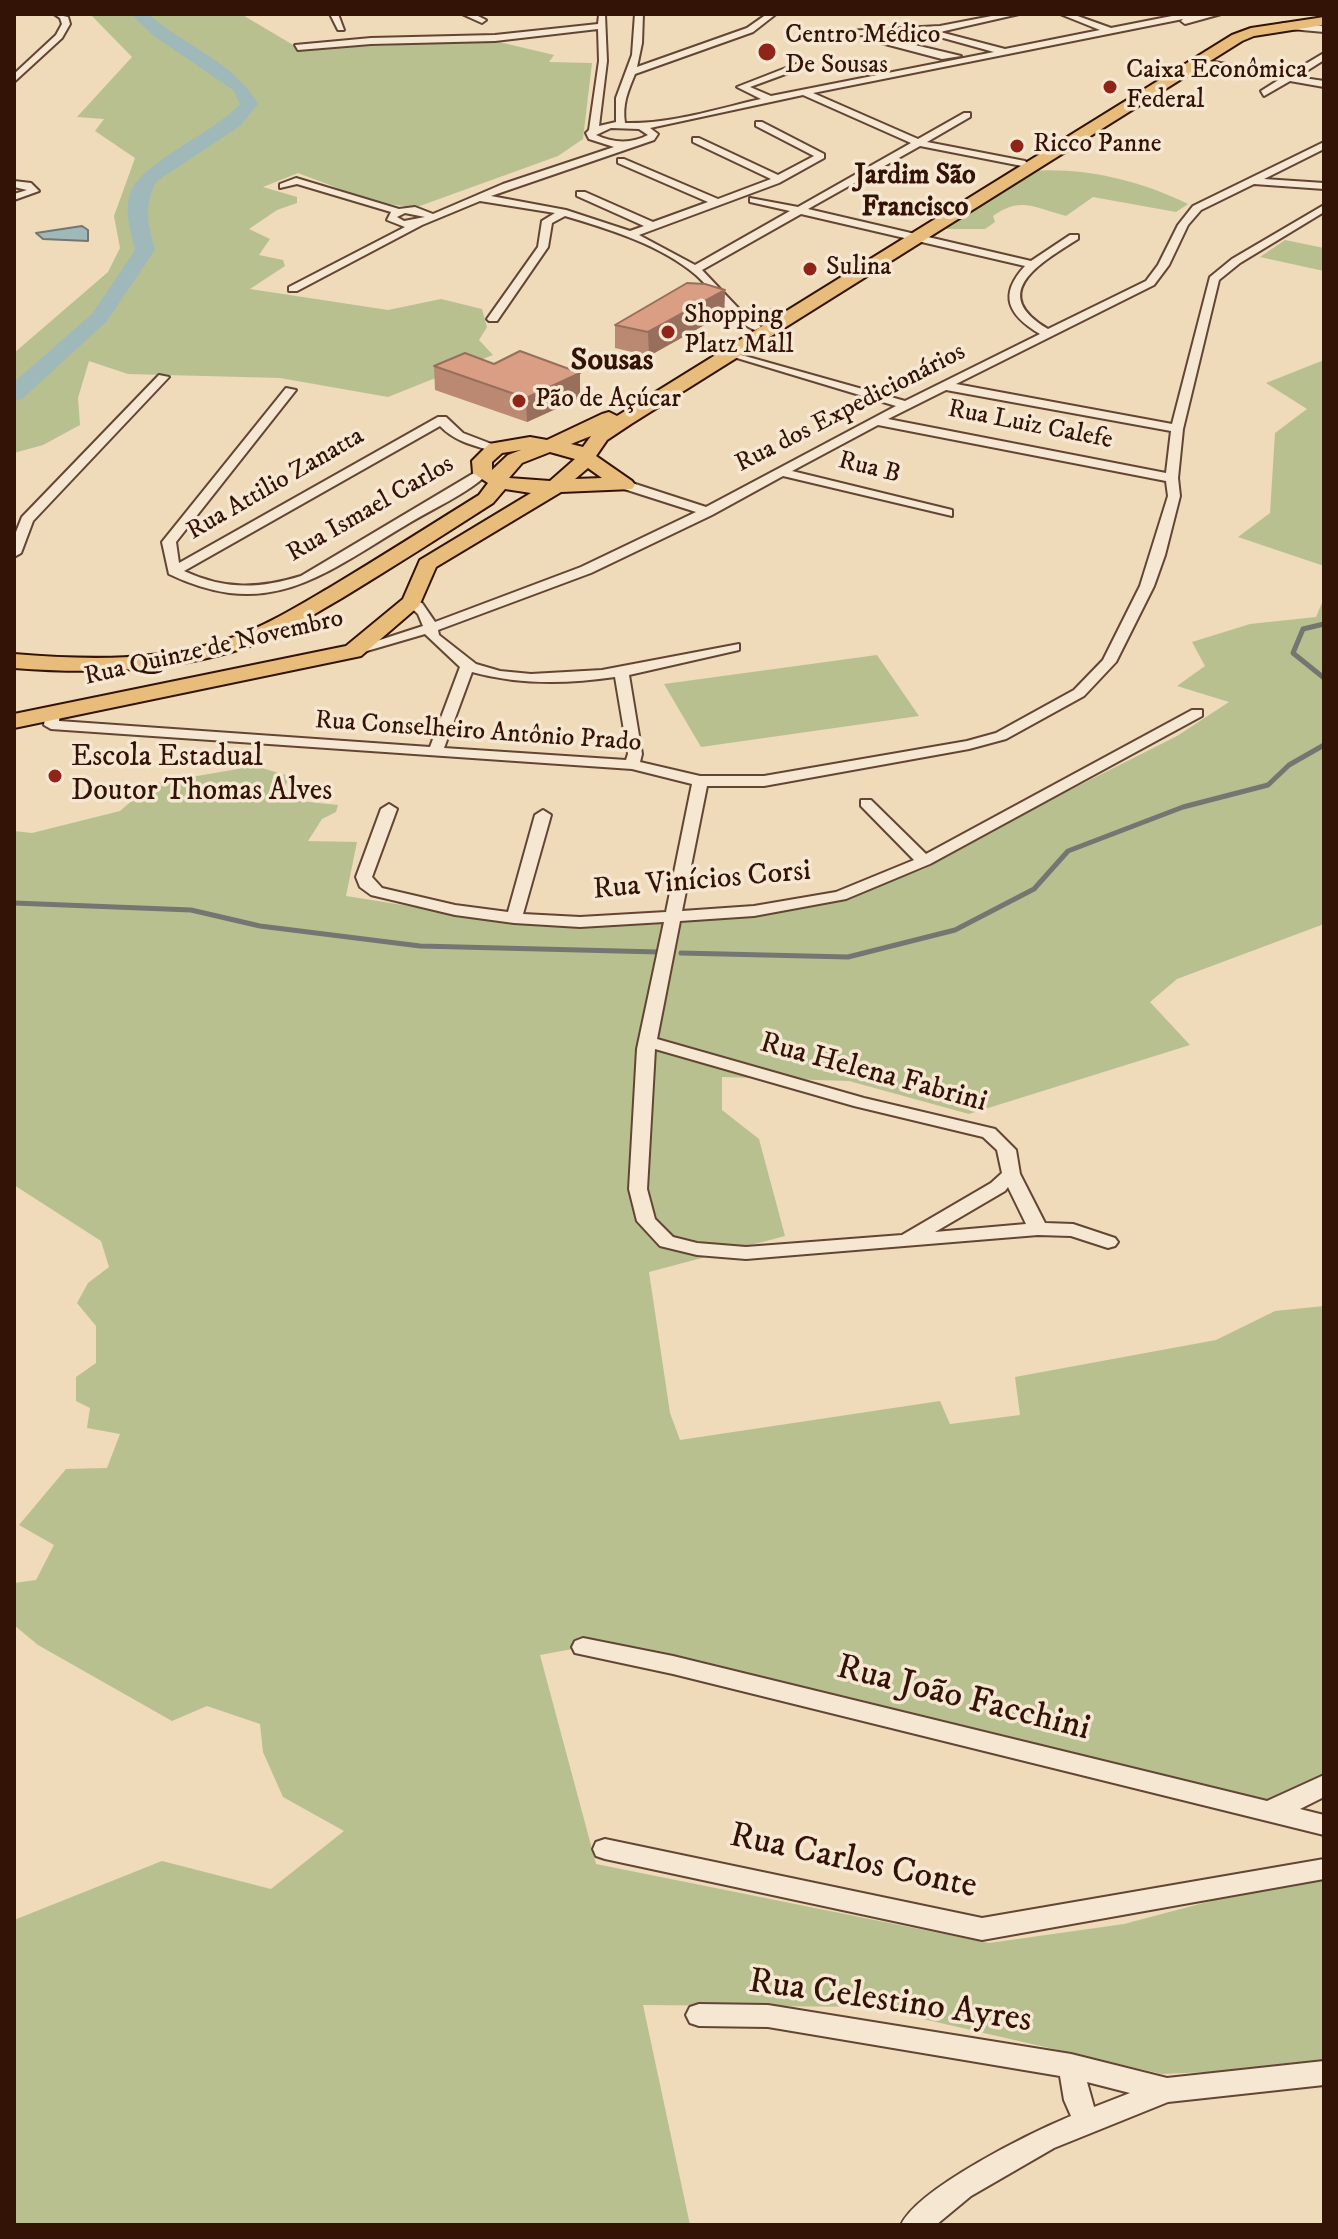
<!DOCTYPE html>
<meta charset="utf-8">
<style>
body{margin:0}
#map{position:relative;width:1338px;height:2239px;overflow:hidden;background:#efdab9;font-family:"IM FELL DW Pica",serif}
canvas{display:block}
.frame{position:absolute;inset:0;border:16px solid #341307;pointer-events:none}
</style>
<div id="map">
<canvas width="1338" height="2239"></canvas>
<div class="frame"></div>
</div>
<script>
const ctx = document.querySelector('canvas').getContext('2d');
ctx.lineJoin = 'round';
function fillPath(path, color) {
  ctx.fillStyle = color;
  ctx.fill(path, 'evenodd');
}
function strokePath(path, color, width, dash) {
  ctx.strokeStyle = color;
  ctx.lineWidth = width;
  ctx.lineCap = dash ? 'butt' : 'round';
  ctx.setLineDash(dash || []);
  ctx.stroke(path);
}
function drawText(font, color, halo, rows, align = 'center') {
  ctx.font = font + ' "IM FELL DW Pica",serif';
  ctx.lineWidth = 7;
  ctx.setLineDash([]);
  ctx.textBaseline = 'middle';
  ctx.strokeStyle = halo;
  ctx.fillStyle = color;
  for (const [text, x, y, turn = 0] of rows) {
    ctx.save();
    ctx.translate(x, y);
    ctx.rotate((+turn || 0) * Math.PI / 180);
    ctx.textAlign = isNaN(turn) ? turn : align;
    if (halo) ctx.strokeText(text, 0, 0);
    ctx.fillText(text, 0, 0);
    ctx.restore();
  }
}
fillPath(new Path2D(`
 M90,14h151l59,35 195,-8 59,14 -5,7 43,1 -9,76 -25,17 -141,51c-41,-1 -80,-20 -119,-34l-35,14 34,10v6l-20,7 -28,19 21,10 -11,16 24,5 2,6 -35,23 138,21 53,-11 41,10 5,18 -8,13 14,15 -105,42 -108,-19 -152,-4 -39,-13 -11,37 2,27 -37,20 -29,8v-100l94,-81 12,-24 -6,-32 21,-58 -40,-27 9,-12 -27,-2 55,-60z
 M1029,171c55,-4 110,9 159,33l-12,8 -83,-15 -27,19c-31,-8 -45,-20 -73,0l2,6 -10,7h-52z
 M1285,240l39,8v23l-64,-14z
 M1324,360v206l-86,-29 32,-24 5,-80 32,-24 -41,-26z
 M1324,598v326l-147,55 -27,23 40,43 -221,69 -120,-33 -127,-4v33l37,29 26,97 -136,36 21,141 10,27 260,-39 10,23 70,-9 -5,-38 201,-37 59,-29 49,-5v478l-59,28 -682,-165 -43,8 56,209 393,79 135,-19 200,-53v196l-162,7 -291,-67 -228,-2 47,220h-676v-305l148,-59 109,28 73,-58 -61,-34 -20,-45 -3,-28 -53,-18 -35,15 -134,-76 -24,-20v-42l22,-3 18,-35 -35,-20 47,-56 41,-1 13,-34 -33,-6 3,-20 -14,-7v-24l20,-14v-37l-19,-23 11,-20 21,-16 -8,-26 -87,-56v-354l18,2 88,-22 31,-27 104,-18 34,10 -8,23 57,6 -2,7 -14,7 -14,22 49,1 -11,54 151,24 82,7 174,-11 85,-15 86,-32 134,-73 119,-60 52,-34 -52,-16 28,-20 -13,-24 58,-18 66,-7z
 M877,655l42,61 -218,31 -37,-63z`), '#b8c090');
const water = new Path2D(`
 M82,226l6,4v11l-45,-2 -7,-6z`);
fillPath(water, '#9fb8ba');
strokePath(water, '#747672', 2);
strokePath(new Path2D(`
 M1324,624l-21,5 -10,24 31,25
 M14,903l177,7 69,16 160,20 239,6
 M681,953l167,4 107,-27 79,-41 34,-38 115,-44 85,-22 21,-20 35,-20`), '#747672', 5);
fillPath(new Path2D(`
 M131,14h17c35,31 88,49 110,90l-18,22 -83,55c-14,22 -9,45 -2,69l-49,72 -84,77 -8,2v-19l78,-68 43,-64c-4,-17 -11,-38 -5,-56 10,-32 85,-61 110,-90l-7,-14 -79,-54z`), '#9fb8ba');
const minor = new Path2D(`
 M54,14l14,3 2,7 -8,14 -48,44v-8l42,-39 6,-11 -2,-6z
 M330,14h8l6,16h-6z
 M462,14h12l12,6 -4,3z
 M635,14h8l-1,29 -5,24 110,-39 20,-14h9l-23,18 -118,42c-7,17 -13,30 -10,49 46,1 92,-14 136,-24l-24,-12 59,-23 3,5 -49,18 21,9 223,-44 -58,-16 2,-4 -95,4 3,-5 94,-5 62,-12h17l-79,18 65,17 95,-19 -40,-16h12l39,14 71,-14h39l-36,10 -4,-3 2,-2 -370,74 105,46 46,-26h6v4l-43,25 98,19 2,2 -5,3 -102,-20 -112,63 223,52 39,-26h8v4c-38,24 -91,54 -30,90l98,-48 12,-16 20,-40 15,-19 131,-64v7l-60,30 60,4v6l-70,-5 -53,26 -13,15 -19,40 -15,20 -198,99 216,40 38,-147 22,-18 92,-54v7l-84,51 -21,17 -36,149 -5,49 2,18 -15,59 -11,31 -38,76 -32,34 -78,43 -37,10 -205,37h-57l-25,125 72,-5 82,-14 78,-32 -53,-54v-6h10l55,54 266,-144h10v6l-272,148 -84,35 -92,17 -74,5 -23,118 207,59 131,31 21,21 4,24 25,49 28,1 42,14 3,4 -3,4 -7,2 -37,-12 -33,-1 -292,24 -49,-4 -37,-9 -23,-25 -8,-32 8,-140 27,-127 -84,5 -66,-4 -59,-8 -84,-20 -11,-8 -4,-10 25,-68 8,-5 8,5 -25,68 10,11 73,17 53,7 27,-97 8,-5 8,5 -28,99 57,3 86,-5 26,-128 -60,-15 -581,-40 -7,-4 2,-12 7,-4 7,4 -1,8 371,26 30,-80 -35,-33 -72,21 -7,-4 77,-25 -5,-12 -13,-12 2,-3 15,4 13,19 146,-55 115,-55 -75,-24v-6h8l77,25 190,-101 -169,-51v-4l178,50 135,-67c-32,-19 -42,-39 -15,-68l-224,-52 -99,56 37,39 42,2v4l-4,1h-29l13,11 -6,3c-25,-10 -39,-37 -59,-55 -35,-30 -87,-46 -131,-59l-13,7 -4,24 -51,74h-8l-2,-2 51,-72 4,-26 13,-8 -75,-12 -58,24 -125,66h-8v-4l116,-60 -18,-7 4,-8 -94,-28 -17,4v-4l16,-6 103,31 16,-2 18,7 70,-30 111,-37 -25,-8 -3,-6 3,-3 10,-69 -1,-32 -103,12 -124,3 -73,6 -3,-5 76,-7 124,-3 103,-11 1,-9h6l2,46 -8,65 17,-4v-24l16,-43zM803,95l108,48 -113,64 -48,-9v4l40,9 -95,54 -56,-30 140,-52 45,-25v-4l-62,-32h-6v4l58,30 -36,19 -79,-37h-6v4l78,37 -53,20 -94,-40h-6v4l90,39 -55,20 -68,-30h-8v4l67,30 -14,5 -64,-21 -75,-14 163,-56 4,-6 -8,-6zM611,128l28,1 9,6c-16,9 -35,8 -52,0zM405,213l20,4 -21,4 -7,-4zM946,390l225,41 -5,42 -278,-54zM878,425l288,56 2,15 -28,90 -37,74 -29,30 -78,43 -29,8 -203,35h-64l-60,-14 2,-8 -13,-79 110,-25v-6l-137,26 -71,4 -31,-3 -24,-7 -37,-29 -1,-5 153,-57 121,-58 71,-39 169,40v-6l-160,-39zM472,672c47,13 95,12 143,5l13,77 -2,6 -182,-12zM655,1049l199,57 129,31 14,13 5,23 -11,10 -89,52 -156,12 -49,-4 -24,-6 -18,-18 -8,-30zM1008,1187l18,37 -91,8 70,-41z
 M1283,23l41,3v6l-44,-4z
 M873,35l88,21 -19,3 -72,-19z
 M1324,53v7l-27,17 27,4v6l-34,-6 -26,15 -3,-5 19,-12 -86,-17 4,-3 89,16z
 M14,181l17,2 8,8 -25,9v-6l13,-4 -13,-3z
 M159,375l10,2 -136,144 -12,32 -7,4v-20l8,-20z
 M286,388l10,2 -120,152 3,21 259,-146h8l17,16 39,15 -6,4c-20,-6 -41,-10 -56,-26l-256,145c41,19 75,18 117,5l178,-106 10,3c-22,21 -57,36 -83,52 -84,50 -137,97 -237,49l-7,-32z
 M583,1638l90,18 594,145 57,-26v22l-24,12 24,6v20l-651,-161 -98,-21 -3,-6 3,-6z
 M605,1839l377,79 342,-59v20l-342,61 -377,-81 -9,-3 -3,-7 3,-7z
 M699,2004l69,1 303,49 96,24 157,-17v24l-156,17 -114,46 -83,48 -35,29h-35c17,-37 131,-93 170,-109l-7,-16 -4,-24 -292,-49 -69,-1 -9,-3 -4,-8 4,-8zM1087,2082l43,11 -36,14z`);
const primary = new Path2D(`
 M1324,17v8l-70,11 -12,5 -611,383 -24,16 -11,16 36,25 3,4 -3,4 -71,3 -125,75 -17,39 -58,50 -347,72v-14l332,-68 57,-47 17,-39 111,-67 -26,-4 -12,14c-50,32 -100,64 -151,95 -31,18 -63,39 -98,50 -75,24 -152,26 -230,20v-14c72,6 148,8 217,-16 35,-12 67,-32 98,-50 50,-30 100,-62 150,-93l9,-12 -15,-10 -1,-12 17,-17 41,-7 17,3 55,-26 7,-2 8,4 615,-381 19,-7zM591,436l-8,11 -12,-3zM521,450l-13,5 -16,15v-8l10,-9zM550,452l25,7 -25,22 -41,-3 13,-15zM588,468l14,10 -27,1z`);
strokePath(minor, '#634534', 4);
strokePath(primary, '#341307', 4);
fillPath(minor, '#f5e7d2');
fillPath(primary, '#e8bd7c');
fillPath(new Path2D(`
 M725,290l-1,24 -75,42 -34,-8v-23z
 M434,366l146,32 -53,24 -92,-32z`), '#bb8872');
fillPath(new Path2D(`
 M725,290l-1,24 -75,42 -1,-24z
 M580,373v25l-53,24 -1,-24z`), '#986f5c');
const building = new Path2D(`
 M687,283l18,1 20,6 -77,42 -33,-7z
 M520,351l60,22 -54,25 -92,-32 31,-13 29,11z`);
fillPath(building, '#d99e84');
strokePath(building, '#986f5c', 2);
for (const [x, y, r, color] of [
 [767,52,10,"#8f2418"],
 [1110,87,8,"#8f2418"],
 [1017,146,8,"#8f2418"],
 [810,269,8,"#8f2418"],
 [668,332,8,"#8f2418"],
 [519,401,8,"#8f2418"],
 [55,776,8,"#8f2418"]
]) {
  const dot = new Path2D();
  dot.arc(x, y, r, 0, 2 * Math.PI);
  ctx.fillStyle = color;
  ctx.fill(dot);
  strokePath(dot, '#f5e7d2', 3);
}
drawText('26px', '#341307', '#f5e7d2', [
 ["Centro Médico",785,37],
 ["De Sousas",785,67],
 ["Caixa Econômica",1126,72],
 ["Federal",1126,102],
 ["Ricco Panne",1033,146],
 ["Sulina",826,269],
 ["Shopping",684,317],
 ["Platz Mall",684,347],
 ["Pão de Açúcar",535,401]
], 'left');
drawText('26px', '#341307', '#f5e7d2', [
 ["Rua dos Expedicionários",851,409,-27],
 ["Rua Luiz Calefe",1030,426,11],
 ["Rua B",869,469,14],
 ["Rua Attilio Zanatta",276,485,-30],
 ["Rua Ismael Carlos",371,510,-30],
 ["Rua Quinze de Novembro",214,649,-13],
 ["Rua Conselheiro Antônio Prado",478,733,4]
]);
drawText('bold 28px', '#341307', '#f5e7d2', [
 ["Jardim São",915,177],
 ["Francisco",915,209]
]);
drawText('30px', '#341307', '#f5e7d2', [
 ["Escola Estadual",71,759],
 ["Doutor Thomas Alves",71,793]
], 'left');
drawText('30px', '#341307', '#f5e7d2', [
 ["Rua Vinícios Corsi",702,882,-5],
 ["Rua Helena Fabrini",873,1074,15]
]);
drawText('bold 32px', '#341307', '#f5e7d2', [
 ["Sousas",612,362]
]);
drawText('36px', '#341307', '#f5e7d2', [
 ["Rua João Facchini",963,1700,14],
 ["Rua Carlos Conte",853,1863,12],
 ["Rua Celestino Ayres",890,2003,8]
]);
</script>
